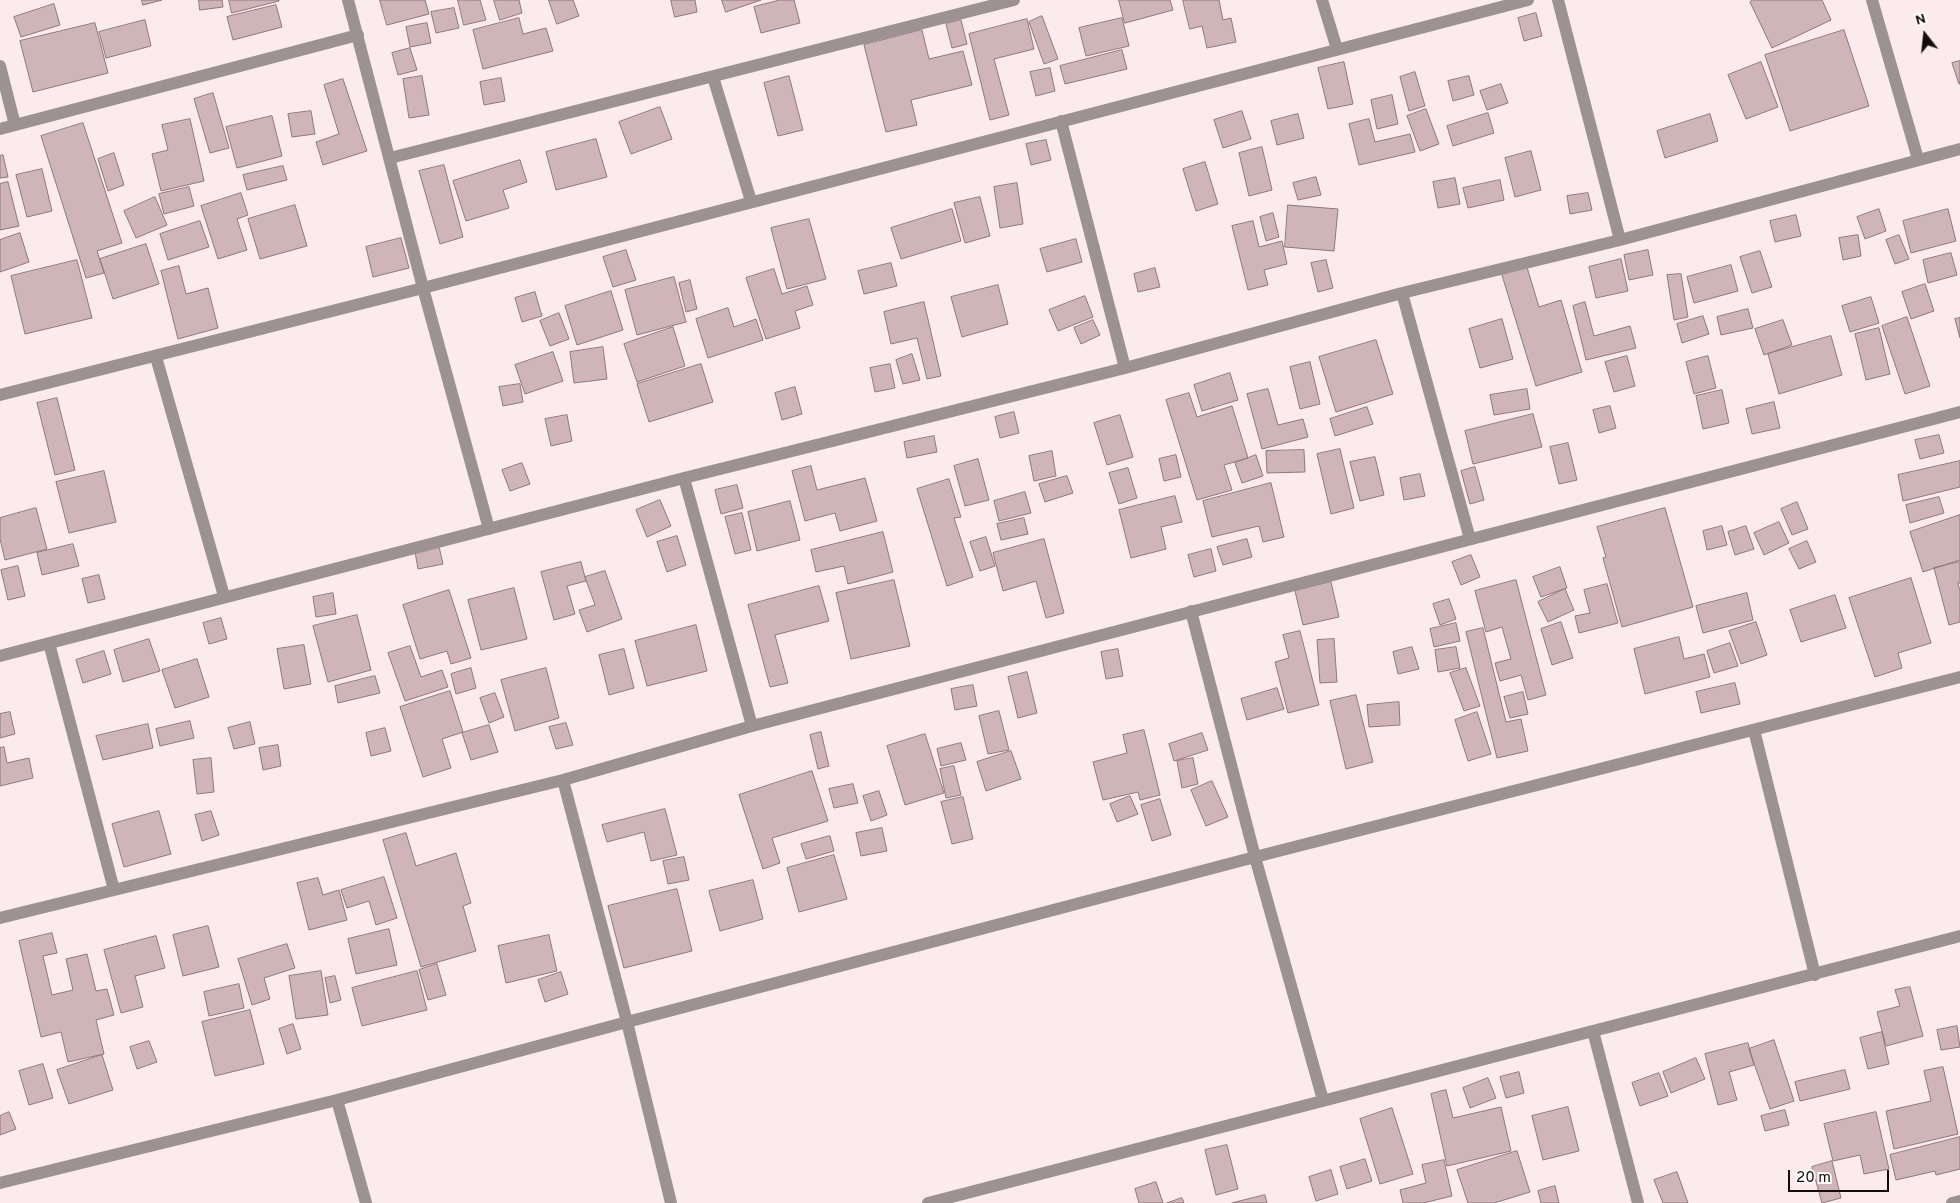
<!DOCTYPE html>
<style>
body{margin:0}
#map{position:relative;width:1960px;height:1203px;overflow:hidden;background:#fbebec;font-family:Overpass,sans-serif}
canvas{display:block}
.north{position:absolute;left:1900px;top:10px;width:50px;height:50px;-webkit-text-stroke:4px #fcfdfc;paint-order:stroke;rotate:344deg;font-size:14px;font-weight:700;line-height:20px;text-align:center;color:#130b0c}
.north::after{content:'';display:block;margin:auto;width:18px;height:22px;background:#130b0c;clip-path:polygon(50% 0,100% 100%,50% 72%,0 100%)}
.scale{position:absolute;left:1788px;top:1170px;width:101px;height:22px;box-sizing:border-box;border:2px solid #130b0c;border-top:0;padding-left:6px;font-size:15px;line-height:18px;white-space:nowrap;color:#130b0c;-webkit-text-stroke:4px #fcfdfc;paint-order:stroke}
</style>
<div id="map">
<canvas width="1960" height="1203"></canvas>
<div class="north">N</div>
<div class="scale">20 m</div>
</div>
<script>
const ctx = document.querySelector('canvas').getContext('2d');
ctx.lineJoin = 'round';
function fillPath(path, color) {
  ctx.fillStyle = color;
  ctx.fill(path, 'evenodd');
}
function strokePath(path, color, width, dash) {
  ctx.strokeStyle = color;
  ctx.lineWidth = width;
  ctx.lineCap = dash ? 'butt' : 'round';
  ctx.setLineDash(dash || []);
  ctx.stroke(path);
}
const building = new Path2D(`
 M142,0h20l-19,5z
 M199,0h23l1,7 -23,3z
 M229,0h50v1l-47,12z
 M380,0h45l4,14 -42,11z
 M458,0h22l6,20 -22,5z
 M494,0h25l3,13 -22,7z
 M549,0h24l6,16 -22,8z
 M671,0h24l2,12 -22,5z
 M722,0h39l-35,12z
 M780,0h14l6,23 -39,10 -7,-26z
 M1119,0h51l3,10 -48,13z
 M1183,0h36l4,20 8,-2 5,24 -29,6 -5,-22 -12,3z
 M1753,0h69l9,20 -59,28 -22,-46z
 M54,4l6,21 -39,12 -7,-20z
 M276,5l6,22 -49,13 -6,-23z
 M454,8l5,20 -23,5 -5,-21z
 M1536,13l6,23 -18,5 -6,-23z
 M1042,16l16,43 -14,5 -15,-42z
 M519,18l4,16 23,-6 7,23 -70,18 -10,-39z
 M1122,18l7,28 -43,10 -7,-28z
 M1027,19l7,30 -40,10 15,56 -19,5 -21,-86z
 M145,20l6,26 -45,12 -7,-26z
 M961,20l6,24 -15,4 -6,-24z
 M95,23l13,50 -75,19 -13,-51z
 M427,23l4,20 -21,4 -4,-20z
 M922,30l7,29 34,-8 9,34 -61,15 6,25 -31,7 -22,-87z
 M1844,30l25,76 -79,25 -25,-76z
 M410,48l7,22 -19,5 -6,-22z
 M1122,50l5,19 -62,15 -5,-18z
 M1960,61v23h-1l-7,-21z
 M1344,62l9,42 -25,5 -10,-41z
 M1761,62l17,45 -32,12 -18,-44z
 M1050,68l5,23 -19,5 -6,-24z
 M1415,72l10,34 -16,5 -9,-34z
 M422,76l7,39 -20,3 -6,-39z
 M789,76l14,54 -25,6 -14,-53z
 M1469,76l5,19 -21,6 -5,-20z
 M501,78l4,23 -21,4 -4,-23z
 M343,79l24,72 -44,14 -7,-23 23,-8 -15,-49z
 M1501,84l7,19 -21,7 -7,-19z
 M213,93l16,55 -19,5 -16,-54z
 M1392,95l6,29 -21,5 -6,-29z
 M660,107l12,32 -41,15 -12,-32z
 M1426,109l13,35 -19,7 -13,-35z
 M311,111l4,23 -23,3 -4,-23z
 M1242,111l9,28 -28,9 -9,-28z
 M1488,113l6,20 -41,13 -6,-20z
 M1298,114l6,24 -27,7 -6,-24z
 M1710,114l8,27 -53,17 -8,-27z
 M272,116l10,40 -45,12 -11,-41z
 M190,119l14,62 -43,10 -9,-37 16,-4 -6,-25z
 M1369,119l6,23 35,-8 5,18 -56,13 -10,-41z
 M83,123l39,120 -25,8 7,22 -18,5 -45,-142z
 M596,139l11,38 -51,13 -10,-38z
 M1046,140l5,20 -20,5 -5,-21z
 M1262,147l10,43 -23,6 -10,-43z
 M1531,151l10,39 -26,7 -10,-39z
 M114,153l10,32 -16,6 -10,-32z
 M3,155l5,22 -8,1v-22z
 M520,160l7,22 -24,8 6,18 -43,13 -13,-40z
 M1205,162l13,42 -22,7 -13,-42z
 M444,165l19,72 -23,7 -21,-73z
 M283,166l4,14 -40,10 -4,-15z
 M42,169l10,42 -25,6 -11,-42z
 M1316,177l5,18 -23,5 -5,-17z
 M1455,178l5,26 -22,4 -5,-26z
 M1500,180l4,20 -36,8 -5,-20z
 M8,182l11,44 -19,4v-46z
 M1017,183l6,41 -23,4 -6,-41z
 M189,187l5,19 -30,8 -5,-20z
 M241,193l7,22 -11,4 10,31 -29,9 -17,-53z
 M1588,193l4,17 -22,4 -3,-18z
 M155,197l12,28 -31,13 -12,-27z
 M980,197l10,39 -25,7 -11,-40z
 M295,205l12,41 -47,13 -12,-40z
 M1288,205l50,4 -4,42 -49,-4z
 M952,209l9,32 -60,18 -10,-31z
 M1879,209l7,22 -21,8 -8,-22z
 M1948,209l8,32 -45,12 -8,-32z
 M1273,213l6,24 -13,4 -6,-24z
 M1796,215l5,21 -26,6 -5,-21z
 M809,219l17,60 -39,10 -16,-61z
 M200,221l9,26 -41,13 -8,-26z
 M1253,221l6,26 23,-6 5,23 -23,6 4,15 -20,5 -16,-64z
 M20,233l9,29 -29,10v-32z
 M1858,235l3,21 -18,4 -4,-22z
 M1899,235l10,24 -14,5 -9,-24z
 M401,238l8,30 -36,9 -7,-30z
 M1076,239l6,23 -35,10 -7,-23z
 M146,244l13,40 -46,15 -13,-40z
 M626,250l10,30 -23,7 -10,-30z
 M1648,250l5,25 -24,5 -5,-25z
 M1760,251l12,36 -20,6 -12,-36z
 M1951,253l6,22 -29,8 -5,-23z
 M1621,259l7,32 -32,7 -7,-31z
 M77,260l15,58 -67,16 -14,-58z
 M1326,260l7,28 -15,4 -7,-29z
 M891,263l6,23 -33,8 -6,-23z
 M1526,264l13,43 22,-7 21,72 -46,14 -35,-114z
 M1731,265l7,26 -44,12 -7,-26z
 M179,266l7,28 22,-6 10,40 -40,11 -17,-68z
 M1155,268l5,19 -22,5 -4,-18z
 M774,269l8,25 25,-8 6,19 -18,6 5,17 -34,11 -20,-61z
 M1681,274l7,43 -14,3 -7,-45z
 M674,277l12,45 -49,13 -12,-45z
 M690,280l7,29 -11,3 -7,-29z
 M1925,284l9,27 -23,8 -9,-27z
 M998,285l10,39 -46,13 -11,-40z
 M611,291l12,39 -46,15 -12,-39z
 M535,292l7,24 -20,6 -7,-24z
 M1085,296l8,21 -35,14 -9,-21z
 M1871,297l8,26 -29,9 -8,-26z
 M924,302l17,74 -14,3 -10,-41 -26,6 -7,-32z
 M1585,302l9,34 36,-10 6,22 -50,12 -13,-54z
 M728,308l6,19 22,-8 7,21 -55,18 -12,-39z
 M1748,309l5,19 -32,7 -4,-18z
 M559,313l10,26 -19,7 -10,-25z
 M1703,316l6,18 -27,9 -5,-19z
 M1907,317l23,69 -25,8 -23,-68z
 M1960,318v20l-5,-19z
 M1502,319l11,40 -33,9 -11,-39z
 M1093,320l7,15 -19,9 -7,-16z
 M1783,320l9,25 -28,10 -9,-26z
 M673,327l12,39 -48,16 -13,-38z
 M1879,328l11,46 -24,6 -11,-46z
 M1831,336l11,39 -63,19 -11,-40z
 M1376,340l17,54 -57,18 -17,-55z
 M603,347l4,32 -33,4 -4,-31z
 M553,352l10,29 -38,13 -10,-29z
 M912,354l8,26 -17,4 -7,-24z
 M1627,356l8,30 -21,6 -9,-30z
 M1708,356l8,32 -22,6 -8,-32z
 M1310,362l10,42 -20,5 -10,-42z
 M701,364l12,38 -64,20 -12,-38z
 M890,364l5,24 -20,4 -5,-24z
 M1230,373l8,27 -36,11 -8,-26z
 M520,384l3,18 -20,4 -4,-19z
 M795,387l7,27 -20,6 -7,-27z
 M1268,389l10,36 25,-6 5,18 -46,12 -15,-55z
 M1527,389l3,20 -36,6 -4,-20z
 M1722,390l7,33 -26,6 -7,-33z
 M1189,393l8,24 35,-11 16,52 -24,7 8,25 -35,10 -31,-100z
 M57,398l18,72 -20,5 -18,-72z
 M1774,402l6,26 -28,6 -6,-25z
 M1610,406l6,22 -17,5 -6,-23z
 M1367,407l6,17 -38,12 -5,-17z
 M1014,412l5,21 -19,5 -5,-21z
 M1533,414l9,33 -69,17 -8,-33z
 M567,415l5,26 -21,5 -6,-27z
 M1120,415l13,42 -26,8 -13,-42z
 M1939,435l5,18 -24,6 -5,-19z
 M934,436l3,16 -30,6 -3,-16z
 M1568,443l9,37 -18,4 -9,-37z
 M1340,449l14,59 -23,6 -14,-60z
 M1304,450l1,22 -38,1 -1,-22z
 M1052,451l4,25 -22,5 -5,-25z
 M1176,455l5,22 -17,4 -5,-22z
 M1256,455l7,21 -21,7 -7,-20z
 M1375,457l9,38 -24,6 -10,-39z
 M978,459l11,41 -24,6 -11,-40z
 M1960,461v26l-57,14 -5,-26z
 M522,463l8,21 -20,7 -8,-21z
 M811,466l6,24 48,-12 12,43 -37,10 -5,-18 -30,8 -13,-50z
 M1475,467l9,33 -14,4 -9,-33z
 M1128,468l9,30 -18,6 -10,-31z
 M104,471l12,51 -47,11 -13,-51z
 M1420,474l5,22 -21,4 -4,-22z
 M1067,476l6,17 -28,9 -6,-18z
 M949,479l12,38 -7,1 19,59 -26,9 -30,-97z
 M1271,483l13,54 -21,5 -4,-16 -47,11 -9,-36z
 M737,485l6,23 -22,6 -6,-24z
 M1025,492l6,21 -32,8 -5,-20z
 M1175,496l7,26 -21,5 5,22 -35,9 -12,-48z
 M1939,497l5,16 -34,10 -4,-18z
 M660,500l11,26 -24,11 -11,-27z
 M790,501l10,39 -43,11 -9,-39z
 M1797,502l11,27 -16,6 -11,-26z
 M36,508l11,41 -42,11 -5,-21v-21z
 M1665,508l28,99 -71,20 -19,-69 3,-1 -9,-30z
 M742,513l9,37 -16,4 -10,-37z
 M1960,515v45l-37,12 -13,-40z
 M1024,518l4,16 -27,6 -4,-16z
 M1779,522l10,21 -25,12 -10,-22z
 M1722,526l5,19 -20,5 -4,-19z
 M1746,526l8,23 -19,6 -7,-23z
 M883,532l10,40 -45,12 -4,-18 -28,6 -5,-22z
 M677,536l9,29 -19,7 -10,-30z
 M986,537l9,29 -15,5 -10,-29z
 M1044,539l20,74 -18,5 -10,-37 -33,10 -10,-38z
 M1247,539l5,18 -29,8 -6,-18z
 M1807,541l9,21 -17,7 -10,-20z
 M438,542l5,22 -25,5 -4,-23z
 M73,544l6,22 -37,9 -5,-22z
 M1211,549l5,22 -22,6 -6,-22z
 M1471,555l9,22 -19,8 -9,-23z
 M581,562l5,19 -19,5 8,28 -21,6 -13,-48z
 M1960,562v21h-2l2,8v31l-11,3 -15,-57z
 M18,566l7,30 -17,4 -7,-30z
 M1560,567l7,21 -26,9 -8,-20z
 M605,571l17,48 -35,13 -8,-22 16,-5 -10,-28z
 M99,575l6,24 -17,4 -6,-24z
 M1911,578l20,65 -33,10 4,15 -27,9 -26,-79z
 M894,580l16,66 -59,13 -15,-66z
 M1516,580l30,115 -18,5 -7,-25 -21,6 -5,-18 16,-4 -9,-32 -16,5 -11,-41z
 M1331,582l8,35 -36,8 -8,-34z
 M1607,584l11,39 -39,10 -4,-17 15,-3 -6,-23z
 M819,586l10,35 -54,14 13,48 -18,4 -22,-82z
 M514,588l13,51 -46,11 -13,-50z
 M1565,589l9,21 -26,12 -10,-20z
 M449,590l22,68 -20,6 -4,-13 -27,8 -17,-54z
 M333,593l3,21 -20,3 -3,-20z
 M1747,593l6,27 -50,13 -7,-27z
 M1835,595l11,33 -45,14 -11,-32z
 M1449,599l7,20 -16,6 -7,-21z
 M357,615l14,55 -43,12 -15,-56z
 M221,618l6,21 -18,5 -6,-21z
 M1561,622l12,36 -21,7 -11,-36z
 M1756,622l11,33 -26,9 -12,-33z
 M1456,623l4,18 -26,6 -4,-18z
 M696,625l11,46 -60,15 -12,-45z
 M1483,628l23,94 15,-3 7,32 -31,7 -31,-126z
 M1300,631l19,74 -31,8 -13,-51 14,-4 -6,-23z
 M1679,637l5,22 20,-5 6,23 -65,17 -11,-45z
 M149,639l11,32 -37,11 -9,-32z
 M1334,639l3,43 -17,1 -3,-43z
 M1730,643l8,23 -24,7 -7,-22z
 M304,645l7,39 -27,5 -7,-40z
 M410,646l11,31 21,-7 6,17 -43,14 -17,-48z
 M1412,647l7,22 -21,5 -5,-22z
 M1456,647l4,21 -22,4 -3,-22z
 M624,649l10,39 -25,7 -10,-40z
 M1118,649l5,27 -17,3 -5,-27z
 M104,651l7,23 -28,9 -7,-23z
 M197,659l12,38 -34,11 -13,-38z
 M471,668l5,20 -20,6 -5,-20z
 M546,668l13,50 -44,13 -14,-51z
 M1466,668l14,38 -16,5 -14,-38z
 M1027,672l10,41 -19,5 -10,-41z
 M375,676l5,17 -42,10 -3,-17z
 M1735,683l5,21 -39,9 -5,-21z
 M973,685l4,21 -22,4 -4,-21z
 M1277,688l7,21 -37,11 -6,-21z
 M450,691l13,41 -21,7 9,29 -28,9 -23,-70z
 M1523,692l5,22 -18,4 -6,-21z
 M495,693l9,24 -15,6 -9,-25z
 M1356,695l17,67 -27,7 -16,-68z
 M1399,702l1,23 -31,2 -2,-22z
 M999,711l10,39 -21,4 -9,-38z
 M10,712l5,22 -15,4v-24z
 M1477,712l14,42 -23,7 -13,-41z
 M190,721l4,17 -34,8 -4,-17z
 M250,722l5,22 -21,5 -6,-21z
 M566,723l7,22 -17,4 -7,-22z
 M148,724l5,24 -50,12 -7,-24z
 M489,725l9,27 -27,8 -9,-27z
 M385,728l6,23 -20,5 -5,-23z
 M1144,730l16,65 -20,5 -2,-8 -35,8 -10,-38 34,-9 -4,-18z
 M821,732l8,34 -11,3 -8,-34z
 M1202,733l6,17 -34,11 -5,-17z
 M925,734l19,59 -39,12 -18,-59z
 M961,743l5,17 -25,6 -4,-17z
 M278,745l3,21 -18,4 -4,-22z
 M4,747l3,16 22,-5 4,20 -33,8v-38z
 M1011,751l10,28 -35,12 -9,-29z
 M211,758l3,34 -17,2 -4,-34z
 M1193,758l5,26 -16,4 -5,-27z
 M954,766l7,29 -15,3 -6,-29z
 M812,771l16,50 -56,17 8,25 -17,6 -24,-74z
 M1212,781l16,36 -22,9 -15,-36z
 M853,784l5,19 -24,5 -5,-19z
 M879,791l8,24 -16,6 -8,-25z
 M1130,796l8,18 -21,8 -7,-18z
 M963,797l10,42 -21,5 -11,-42z
 M1160,799l11,36 -19,6 -11,-36z
 M665,809l12,46 -26,6 -7,-29 -37,10 -5,-17z
 M159,811l12,43 -47,13 -12,-43z
 M211,811l8,24 -17,6 -7,-26z
 M882,828l5,23 -26,5 -5,-23z
 M406,833l10,33 40,-13 15,50 -8,3 13,45 -55,16 -38,-127z
 M830,836l4,15 -28,8 -5,-15z
 M834,855l13,44 -48,13 -12,-44z
 M684,857l5,23 -21,4 -5,-23z
 M384,877l13,41 -21,7 -7,-24 -22,7 -6,-18z
 M318,878l5,17 16,-5 8,30 -38,10 -12,-47z
 M753,880l10,39 -43,12 -11,-40z
 M677,889l15,62 -68,17 -16,-62z
 M208,926l11,41 -36,9 -10,-41z
 M389,929l8,36 -41,9 -8,-35z
 M52,933l5,20 -14,3 9,39 21,-5 -7,-31 21,-5 9,37 11,-2 7,26 -18,5 8,34 -36,8 -7,-30 -20,5 -22,-96z
 M549,935l8,36 -51,12 -8,-37z
 M156,936l9,32 -30,8 8,31 -22,6 -17,-63z
 M287,944l8,24 -31,10 6,21 -18,6 -14,-46z
 M437,964l9,31 -18,5 -9,-30z
 M321,971l7,44 -32,4 -7,-43z
 M417,971l10,39 -65,16 -10,-38z
 M561,972l7,22 -23,8 -7,-22z
 M335,976l6,24 -11,3 -5,-25z
 M239,984l5,24 -35,8 -5,-24z
 M1910,987l13,49 -37,10 -9,-34 23,-6 -5,-16z
 M250,1010l14,54 -49,12 -13,-54z
 M293,1024l8,25 -14,5 -8,-25z
 M1957,1026l3,21 -19,3 -4,-20z
 M1882,1032l7,32 -21,5 -8,-31z
 M1774,1040l20,61 -24,8 -21,-60z
 M149,1041l8,21 -20,7 -7,-22z
 M1748,1043l6,22 -25,7 8,28 -19,5 -13,-51z
 M102,1055l11,35 -44,14 -12,-34z
 M1696,1058l9,21 -34,14 -8,-21z
 M43,1064l10,34 -24,7 -10,-34z
 M1943,1067l15,67 -64,15 -8,-38 45,-10 -7,-30z
 M1845,1070l5,19 -50,12 -5,-19z
 M1519,1072l5,21 -18,5 -6,-21z
 M1659,1073l9,23 -28,10 -8,-23z
 M1488,1078l8,20 -26,10 -7,-20z
 M1446,1090l7,28 48,-11 10,44 -64,15 -16,-72z
 M1568,1107l11,44 -36,9 -11,-44z
 M1392,1108l21,66 -33,10 -20,-65z
 M1785,1110l4,15 -24,6 -4,-15z
 M9,1112l7,17 -16,6v-19z
 M1876,1112l13,57 -25,5 -4,-19 -27,6 -9,-37z
 M1960,1137v32l-24,6 -1,-4 -39,9 -6,-25z
 M1227,1145l11,44 -22,6 -11,-45z
 M1517,1151l13,41 -36,11h-26l-11,-33z
 M1365,1159l7,22 -25,8 -7,-22z
 M1444,1160l8,36 -29,7h-20l-3,-13 26,-7 -4,-18z
 M1832,1161l9,37 -19,5 -10,-36z
 M1331,1170l7,24 -22,7 -7,-24z
 M1677,1172l11,31h-25l-9,-23z
 M1156,1182l7,21h-24l-4,-14z
 M1555,1186l4,17h-18l-3,-12z
 M1265,1195l2,8h-35z
 M1182,1198l2,5h-17z`);
fillPath(building, '#cfb5b8');
strokePath(building, '#90777a', 1);
strokePath(new Path2D(`
 M348,0l75,288 66,241
 M1322,0l15,49
 M1558,0l62,240
 M1872,0l46,159
 M0,66l15,59
 M713,77l38,124
 M1061,121l64,247
 M0,129l358,-94
 M390,158l624,-158
 M1402,293l68,246
 M156,357l68,239
 M0,395l423,-107 1105,-288
 M684,478l68,248
 M1191,611l64,246 68,243
 M49,643l65,247
 M0,656l684,-178 441,-110 277,-75 218,-53 340,-91
 M1754,730l61,245
 M563,780l64,242 44,181
 M0,918l563,-138 189,-54 1208,-314
 M1593,1031l45,172
 M337,1100l29,103
 M0,1183l337,-83 290,-78 628,-165 705,-180
 M928,1203l1032,-267
 M1952,1203l8,-2`), '#9d9293', 12);
</script>
